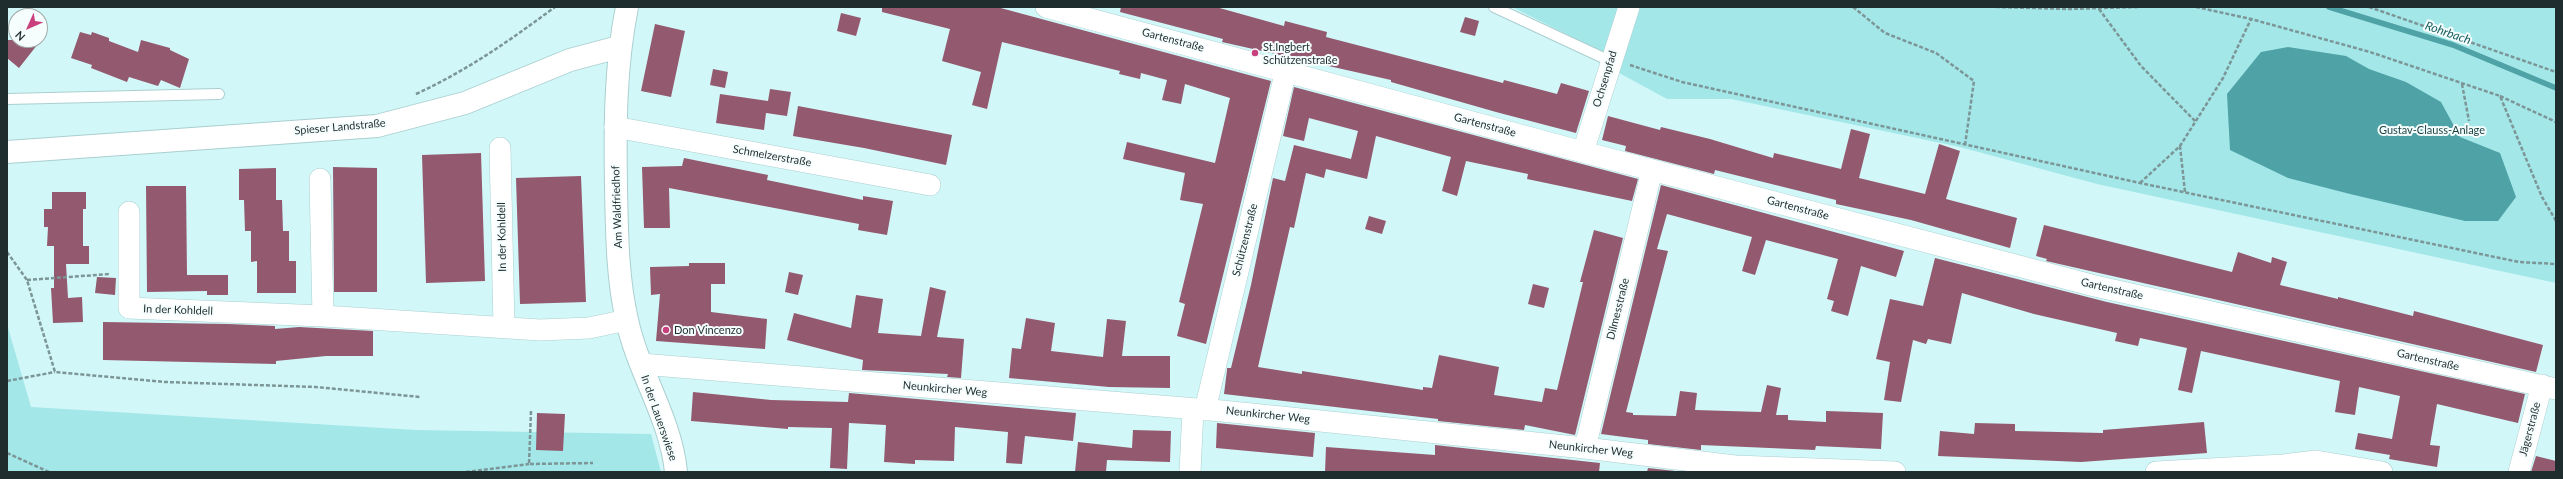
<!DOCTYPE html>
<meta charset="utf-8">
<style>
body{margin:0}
#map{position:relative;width:2563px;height:479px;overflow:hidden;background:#d2f7f8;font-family:Lato,sans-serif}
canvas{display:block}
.frame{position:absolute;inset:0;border:8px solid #1f2d2e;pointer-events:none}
.north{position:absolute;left:8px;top:8px;width:40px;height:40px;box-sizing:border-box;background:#f6fdfd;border:1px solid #a0aaaa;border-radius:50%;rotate:225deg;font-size:11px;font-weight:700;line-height:16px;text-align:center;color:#1f2d2e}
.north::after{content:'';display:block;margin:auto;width:14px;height:18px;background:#c9417c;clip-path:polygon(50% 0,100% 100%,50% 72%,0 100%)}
</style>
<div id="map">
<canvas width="2563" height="479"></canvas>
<div class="frame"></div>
<div class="north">N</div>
</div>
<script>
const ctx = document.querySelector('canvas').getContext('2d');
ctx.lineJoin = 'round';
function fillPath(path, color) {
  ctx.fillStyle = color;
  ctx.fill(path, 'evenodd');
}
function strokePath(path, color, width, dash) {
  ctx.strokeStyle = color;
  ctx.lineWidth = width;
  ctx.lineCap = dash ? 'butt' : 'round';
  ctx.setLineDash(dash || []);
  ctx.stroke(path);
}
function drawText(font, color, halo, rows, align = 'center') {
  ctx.font = font + ' Lato,sans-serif';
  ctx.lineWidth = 4;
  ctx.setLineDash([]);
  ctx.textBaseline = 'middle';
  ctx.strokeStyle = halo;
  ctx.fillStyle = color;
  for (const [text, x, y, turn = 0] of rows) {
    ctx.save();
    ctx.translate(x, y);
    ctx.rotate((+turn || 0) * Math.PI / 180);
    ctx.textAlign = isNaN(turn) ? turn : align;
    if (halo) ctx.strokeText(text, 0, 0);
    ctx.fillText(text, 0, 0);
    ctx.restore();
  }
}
fillPath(new Path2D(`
 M1512,7h1044v276l-459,-99 -137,-37 -229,-48h-64l-57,-31 4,-10z
 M7,324l24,83 385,23 235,4 10,38h-654z`), '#a3e7e9');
fillPath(new Path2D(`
 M2288,47l58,9 23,13 37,13 35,20 19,35 40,16 16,44 -18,24h-33l-115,-27 -62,-16 -58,-28 -3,-56 34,-42z`), '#4fa2a5');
strokePath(new Path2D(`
 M2329,7l124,38 103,43`), '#4fa2a5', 5.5);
fillPath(new Path2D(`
 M882,7h115l274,74 -65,263 -29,-8 8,-32 -6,-2 24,-98 -23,-4 5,-27 -62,-14 4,-17 88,21 15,-65 -45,-14 -4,20 -19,-4 5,-20 -26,-7 -1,6 -21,-5 1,-3 -118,-29 -15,67 -15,-4 9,-33 -39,-11 8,-32 -68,-17z
 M1121,7h95l68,19 1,-5 42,11 -1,5 177,46 1,-3 53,14 4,-11 28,8 -13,42 -80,-21 -105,-30v-2l-169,-38 1,-3 -103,-27z
 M841,13l20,5 -5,18 -19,-5z
 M1465,17l14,4 -4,15 -15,-4z
 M655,24l30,7 -14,66 -30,-6z
 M80,32l11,3 1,-3 17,6v3l29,11 3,-12 29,8v2l19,9 -9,29 -19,-8 -3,6 -29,-9 -2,5 -36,-14 1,-3 -21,-7z
 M7,40h34l-22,28 -12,-10z
 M713,69l15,3 -3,16 -15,-3z
 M1294,87l344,92 -6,22 -105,-22 1,-5 -62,-13 -9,35 -15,-5 9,-34 -75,-21 -9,43 -41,-10 -2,9 -18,-5 -12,55 -4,-1 -32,140 44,7v-3l121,19v-3l9,1 7,-33 60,12 -5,28 48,7 3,-14 12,2 26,-108h-3l14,-52 29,8 -48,197 -50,-10 -1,5 -86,-9v-2l-214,-25 3,-24v-2h4l20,-83 22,-107 12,3 9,-36 57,14 7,-28 -49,-13 -5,23 -21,-5z
 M770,89l21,3 -4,24 -21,-3 -2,17 -48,-7 4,-29 48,7z
 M798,106l154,29 -6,30 -82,-17 -71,-12z
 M1608,116l52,14 1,-3 49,12 63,19 1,-5 67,16 10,-40 19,5 -11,44 66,16 14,-50 21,7 -14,48 71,19 -7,30 -99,-28 -75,-16v-4l-121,-30 -1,4 -89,-23 1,-5 -24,-6z
 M481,153l4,128 -59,2 -4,-128z
 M684,158l84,17 -1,5 96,20v-4l30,5 -6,34 -29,-5 1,-6 -190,-36 1,40h-26l-2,-61 40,-1z
 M333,167l44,1v124h-43z
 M276,168v32h6l1,31h6v30h7v32h-39v-32l-6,1v-31h-6l-1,-31h-5v-31z
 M581,176l5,126 -66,2 -4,-126z
 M1661,185l243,66 -8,26 -35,-11 -13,50 -17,-5 3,-10 -7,-2 11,-40 -72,-19 -11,35 -13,-4 10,-34 -85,-23 -10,35 11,2 -42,161 7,1v2l43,1 4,-25 17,2 -2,17 66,2 6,-27 14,3 -5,27h12v5l38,2v-11l57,2 -2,36 -65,-3 -1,4 -114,-5v5l-53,-6v-4l-47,-6z
 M146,186h40l1,89h41v20h-21v-4l-60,1z
 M52,192h34v17h-3v37h6v18h-23l2,34 14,-1 1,25 -30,1 -2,-35h3v-42h-7l1,-19h-4v-18h8z
 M1369,216l17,5 -4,13 -17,-5z
 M2044,225l188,47 6,-20 33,11 1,-6 15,5 -7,23 58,14v-2l75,19 1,-5 129,34 -7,27 -490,-111 1,-2 -11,-3z
 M1935,258l172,44 418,92 -7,29 -81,-19 -7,41 10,1 -3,21 -48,-8 1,-4 -35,-6 3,-16 34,6 8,-43 -41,-9 -4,28 -20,-3 5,-31 -139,-30 -9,42 -14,-3 9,-42 -47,-10 -2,8 -23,-5 2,-8 -83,-19 -72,-21 -11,51 -23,-5 -2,5 -13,-4 -12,62 -17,-2 6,-38 -14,-3 14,-60 33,7z
 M689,263h36v21h-14v28l56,7 -2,30 -109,-8 4,-47 -9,1 -1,-28 39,-1z
 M789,272l14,3 -5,20 -13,-3z
 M97,277l19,1 -1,17 -20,-2z
 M1533,284l16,4 -5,20 -16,-4z
 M930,287l16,4 -9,46 27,2 -3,39 -14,-1 1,-3 -86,-4 1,-10 -76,-20 7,-27 57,15 5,-33 27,4 -5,34 43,3z
 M1026,318l29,5 -4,28 52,6 4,-38 19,2 -4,35h48v32l-61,-1 -100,-9 3,-30 9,1z
 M103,322l125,2 47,2v3l24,-2 74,4v25h-47l-50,5v3l-173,-4z
 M693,392l78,8 77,2 1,-9 227,20 -3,28 -48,-5 -3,28 -16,-1 2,-31 -53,-5 -1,34 -39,-1v4l-31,-2 2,-37 -37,-2 -2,46 -17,-1 2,-40 -44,-1v2l-97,-8z
 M537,413l28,1 -2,37 -27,-1z
 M2204,422l3,31 -126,9 -143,-6 2,-25 34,3 1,-11 40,1v7l88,2v-3z
 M1217,423l98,10 -2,24 -97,-9z
 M1133,430l38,1 -1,31 -63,-2 -1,12h-31l3,-30 54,6z
 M1435,445l165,18 -1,9h-274l1,-25 109,8z
 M2536,456l20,5v11h-25z
 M1648,468l36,4h-37z`), '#93596e');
const lane = new Path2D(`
 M1494,7l116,54
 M7,99l212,-5`);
const street = new Path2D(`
 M1046,7l537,145 512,134 461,103
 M615,127l315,58
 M500,148l4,179
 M1583,152l46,-145
 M320,179l3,137
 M129,212v96l194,8 217,14 49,-2 38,-8
 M641,364l581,47 363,37 150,18 160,6
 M1205,410l81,-340
 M1585,448l67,-278
 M1190,472l3,-62
 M2156,472l127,-7 33,-4 66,11
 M2519,472l23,-87`);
const secondary = new Path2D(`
 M627,7c-12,60 -12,119 -11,181 1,43 1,89 11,132 11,52 44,99 49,152
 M7,152l370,-26 88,-23 105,-43 49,-13`);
strokePath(lane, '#abcfd0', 12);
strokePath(street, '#abcfd0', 22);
strokePath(secondary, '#abcfd0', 24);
strokePath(new Path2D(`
 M1853,7l32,26 51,20 38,28 -9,64
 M1996,7l72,2 71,-2
 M2196,7l55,12
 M2369,7l187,65
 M2099,9l42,57 54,55
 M1630,65l52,17 458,101 379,79 37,2
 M2462,84l7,37
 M416,94c52,-24 93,-53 139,-87
 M2500,96l56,26
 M2180,146l5,46
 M2140,183l40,-37 43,-68 28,-59 119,33 130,44 42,101 14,24
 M7,252l20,28 28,92 110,10 151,5 104,10
 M27,280l83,-6
 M7,381l48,-9
 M531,411l-2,53 64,-1
 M7,453l42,19
 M466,472l63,-8`), '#7c9697', 2.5, [4, 2]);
strokePath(lane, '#fff', 10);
strokePath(street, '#fff', 21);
strokePath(secondary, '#fff', 22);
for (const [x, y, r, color] of [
 [1255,53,4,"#c9417c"],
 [666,330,4,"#c9417c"]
]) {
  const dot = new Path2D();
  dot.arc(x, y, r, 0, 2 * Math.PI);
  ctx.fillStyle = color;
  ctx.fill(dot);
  strokePath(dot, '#f6fdfd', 1.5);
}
drawText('11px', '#1f2d2e', '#f6fdfd', [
 ["Gartenstraße",1173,40,15],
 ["Ochsenpfad",1605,79,-73],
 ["Gartenstraße",1485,125,15],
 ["Spieser Landstraße",340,127,-5],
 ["Schmelzerstraße",772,156,10],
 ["Am Waldfriedhof",617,207,-92],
 ["Gartenstraße",1798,208,15],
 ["In der Kohldell",502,237,-91],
 ["Schützenstraße",1245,240,-76],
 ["Gartenstraße",2112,289,13],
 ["Dilmesstraße",1618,309,-76],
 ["In der Kohldell",178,310,2],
 ["Gartenstraße",2428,360,13],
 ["Neunkircher Weg",945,389,5],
 ["Neunkircher Weg",1268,415,6],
 ["In der Lauerswiese",659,418,71],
 ["Jägerstraße",2530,429,-75],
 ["Neunkircher Weg",1591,449,6]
]);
drawText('11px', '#1f2d2e', '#f6fdfd', [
 ["St.Ingbert",1263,47],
 ["Schützenstraße",1263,60],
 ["Don Vincenzo",674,330]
], 'left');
drawText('11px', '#173f40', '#f6fdfd', [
 ["Gustav-Clauss-Anlage",2432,130]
]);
drawText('italic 12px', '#1c6163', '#f6fdfd', [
 ["Rohrbach",2448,33,19]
]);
</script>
